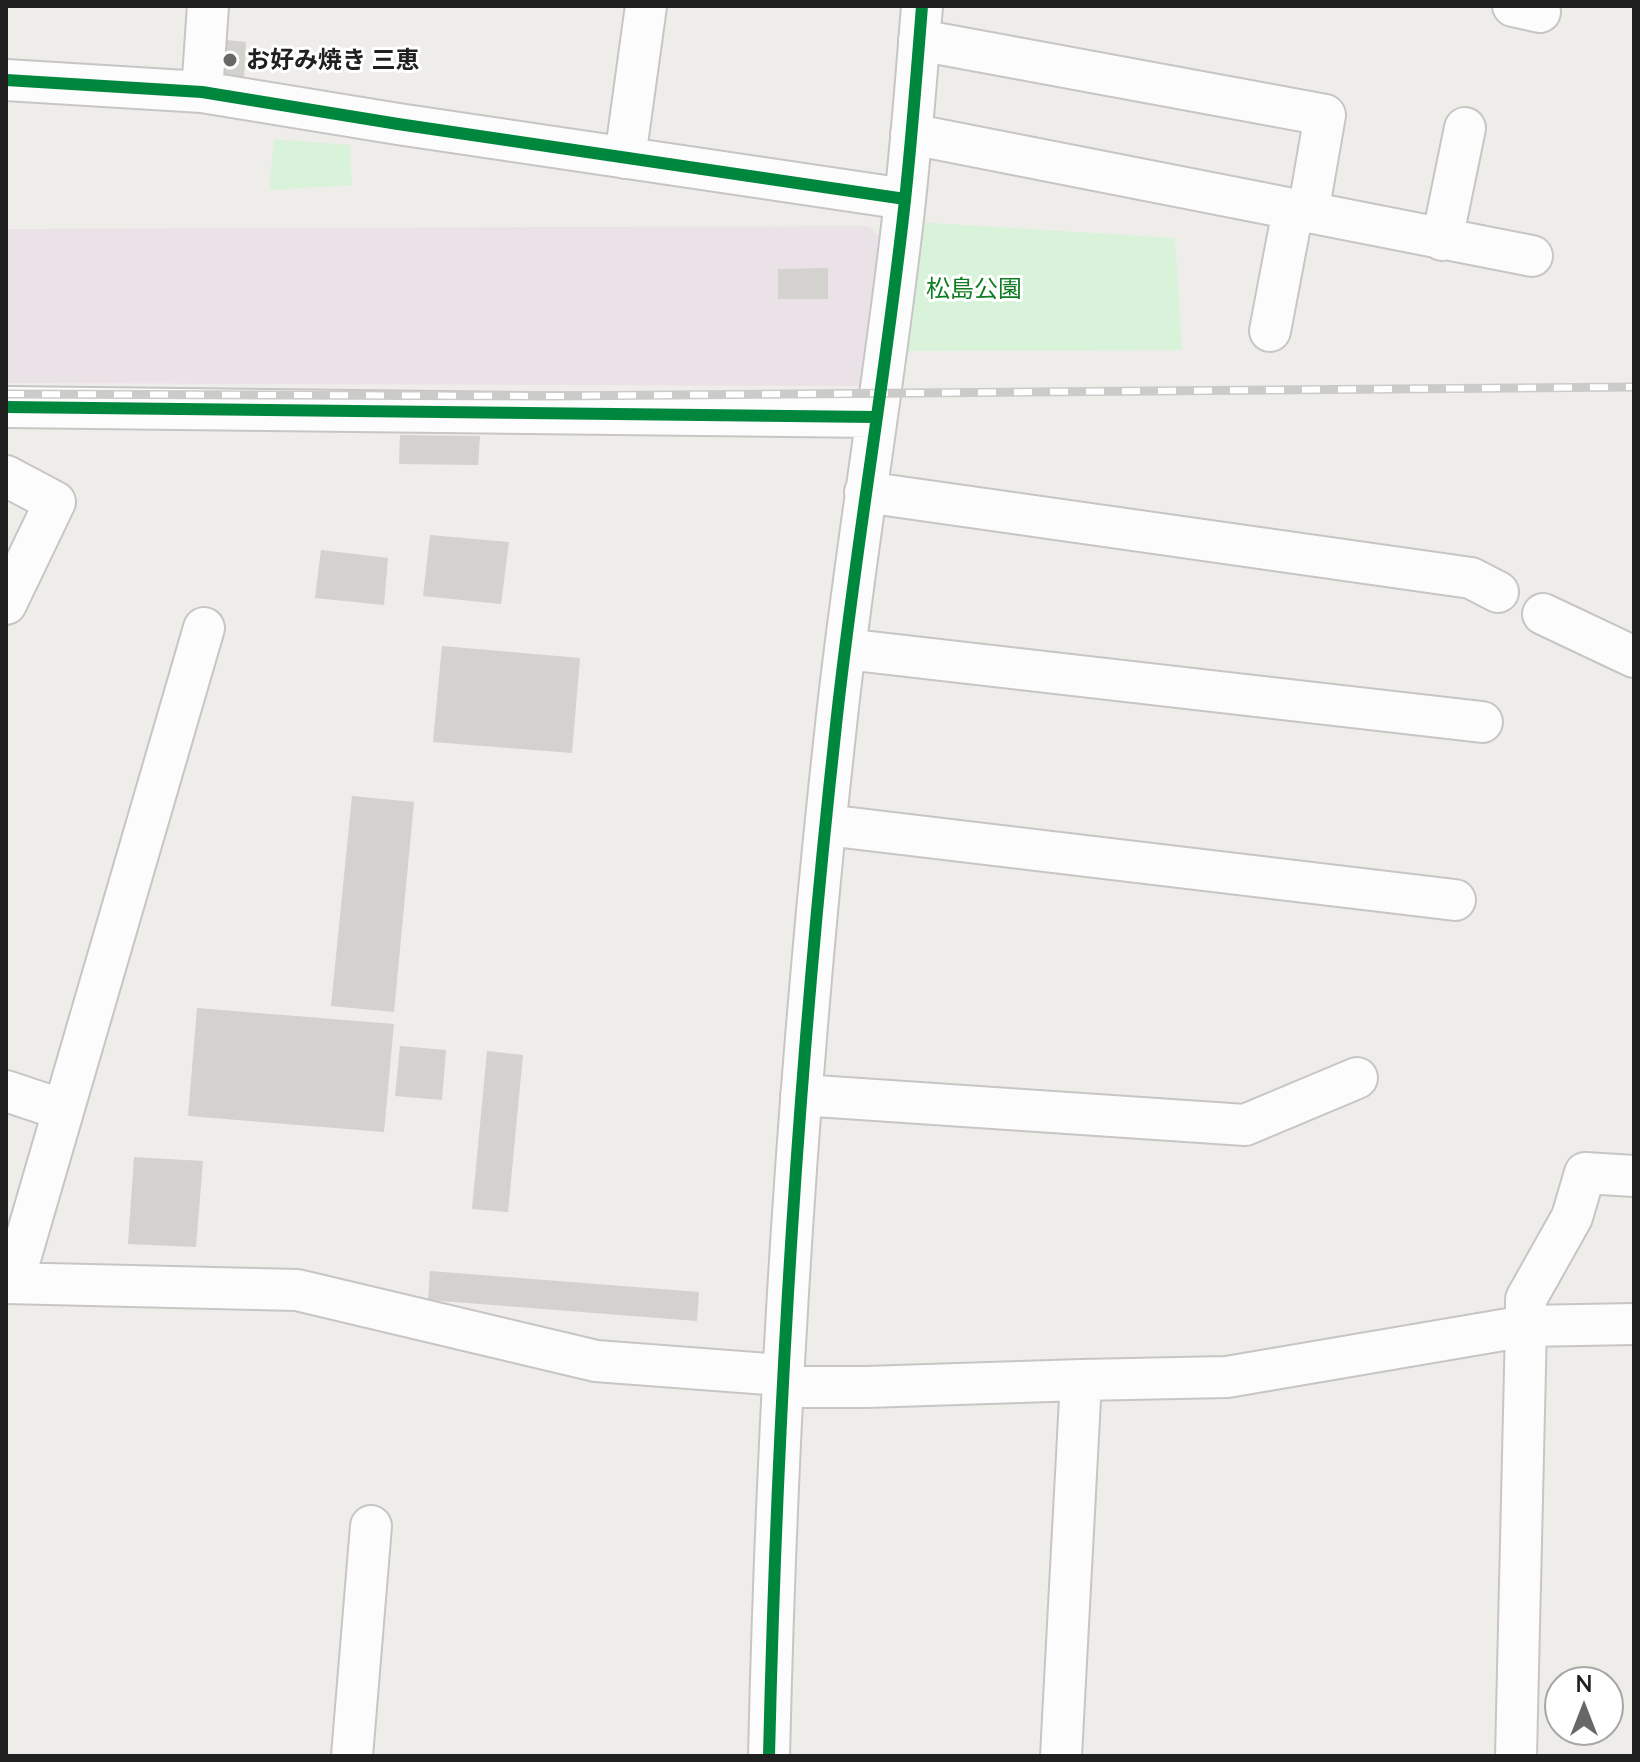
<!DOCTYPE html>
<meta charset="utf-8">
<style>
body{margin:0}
#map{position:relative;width:1640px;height:1762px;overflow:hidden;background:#eeede9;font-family:Lato,sans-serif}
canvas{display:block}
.frame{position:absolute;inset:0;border:8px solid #202020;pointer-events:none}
.north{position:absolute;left:1544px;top:1666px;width:80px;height:80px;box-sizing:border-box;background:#fff;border:2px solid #a6a6a6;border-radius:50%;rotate:0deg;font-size:22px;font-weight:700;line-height:32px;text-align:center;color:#202020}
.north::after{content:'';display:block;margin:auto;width:28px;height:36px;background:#686866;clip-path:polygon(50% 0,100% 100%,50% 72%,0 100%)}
</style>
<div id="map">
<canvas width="1640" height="1762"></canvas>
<div class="frame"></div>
<div class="north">N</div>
</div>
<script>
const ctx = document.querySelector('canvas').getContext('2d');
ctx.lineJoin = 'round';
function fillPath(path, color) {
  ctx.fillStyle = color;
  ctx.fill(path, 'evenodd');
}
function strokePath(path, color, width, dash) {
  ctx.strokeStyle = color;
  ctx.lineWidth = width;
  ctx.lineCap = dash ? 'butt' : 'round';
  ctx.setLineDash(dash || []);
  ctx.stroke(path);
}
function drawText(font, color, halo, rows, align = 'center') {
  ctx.font = font + ' Lato,"Noto Sans JP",sans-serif';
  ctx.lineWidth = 6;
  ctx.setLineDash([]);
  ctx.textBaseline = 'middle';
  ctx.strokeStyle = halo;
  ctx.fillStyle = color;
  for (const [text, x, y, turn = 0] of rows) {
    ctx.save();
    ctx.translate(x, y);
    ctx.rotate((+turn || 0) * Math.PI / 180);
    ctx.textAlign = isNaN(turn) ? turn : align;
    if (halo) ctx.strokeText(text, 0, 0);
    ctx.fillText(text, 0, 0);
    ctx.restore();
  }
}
fillPath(new Path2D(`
 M867,226l13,10 -18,150 -856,-3v-154z`), '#ebe2e7');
fillPath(new Path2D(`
 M274,139l76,6 2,40 -83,5z
 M916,222l259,16 7,112 -280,1z`), '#d9f3db');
fillPath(new Path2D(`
 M217,39l29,3 -2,37 -32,-1z
 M828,268v31h-50v-30z
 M400,435l80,1 -2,29 -79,-1z
 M430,535l79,7 -8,62 -78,-8z
 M321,550l67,8 -4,47 -69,-7z
 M442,646l138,12 -8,95 -139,-11z
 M352,796l62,6 -20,210 -63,-6z
 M197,1008l197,16 -10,108 -196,-16z
 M400,1046l46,4 -4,50 -47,-4z
 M487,1051l36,4 -15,157 -36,-3z
 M134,1157l69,4 -7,86 -68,-3z
 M430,1271l269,21 -2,29 -269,-21z`), '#d3d2ce');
const minor = new Path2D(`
 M1513,6l27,6
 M919,40l406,75 -17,98
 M6,80l196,12 196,32 507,75
 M202,92l6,-86
 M911,134l621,122
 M625,158l21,-152
 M1442,240l23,-112
 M1270,331l23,-121
 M6,407l869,10
 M6,476l49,26 -49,102
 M865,492l606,86 27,14
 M1543,614l91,43
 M845,649l637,73
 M826,825l629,75
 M6,1091l57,19
 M801,1095l444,30 112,-47
 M6,1283l291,7 299,71 185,14
 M13,1283l191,-655
 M1081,1380l146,-3 299,-51v-27l46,-82 13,-44 49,3
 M781,1387h85l215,-7 -20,376
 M352,1756l19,-230
 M769,1756c8,-345 29,-688 67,-1031 19,-176 50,-350 69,-525 7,-65 12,-130 17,-194
 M1516,1756l10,-430 108,-2`);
strokePath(minor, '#c7c6c5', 44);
strokePath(minor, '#fcfcfc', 40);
const rail = new Path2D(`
 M6,394l545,2 1083,-9`);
strokePath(rail, '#cbcbca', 9);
strokePath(rail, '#fff', 6, [18]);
strokePath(new Path2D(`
 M6,80l196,12 196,32 507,75
 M6,407l869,10
 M769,1756c8,-345 29,-688 67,-1031 19,-176 50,-350 69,-525 7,-65 12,-130 17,-194`), '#00873e', 12);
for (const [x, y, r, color] of [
 [230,60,8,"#686866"]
]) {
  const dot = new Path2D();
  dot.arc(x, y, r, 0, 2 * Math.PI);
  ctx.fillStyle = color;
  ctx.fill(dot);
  strokePath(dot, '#fff', 3);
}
drawText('bold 24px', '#202020', '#fff', [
 ["お好み焼き 三恵",246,60]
], 'left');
drawText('24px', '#0f7d22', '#fff', [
 ["松島公園",974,289]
]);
</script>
